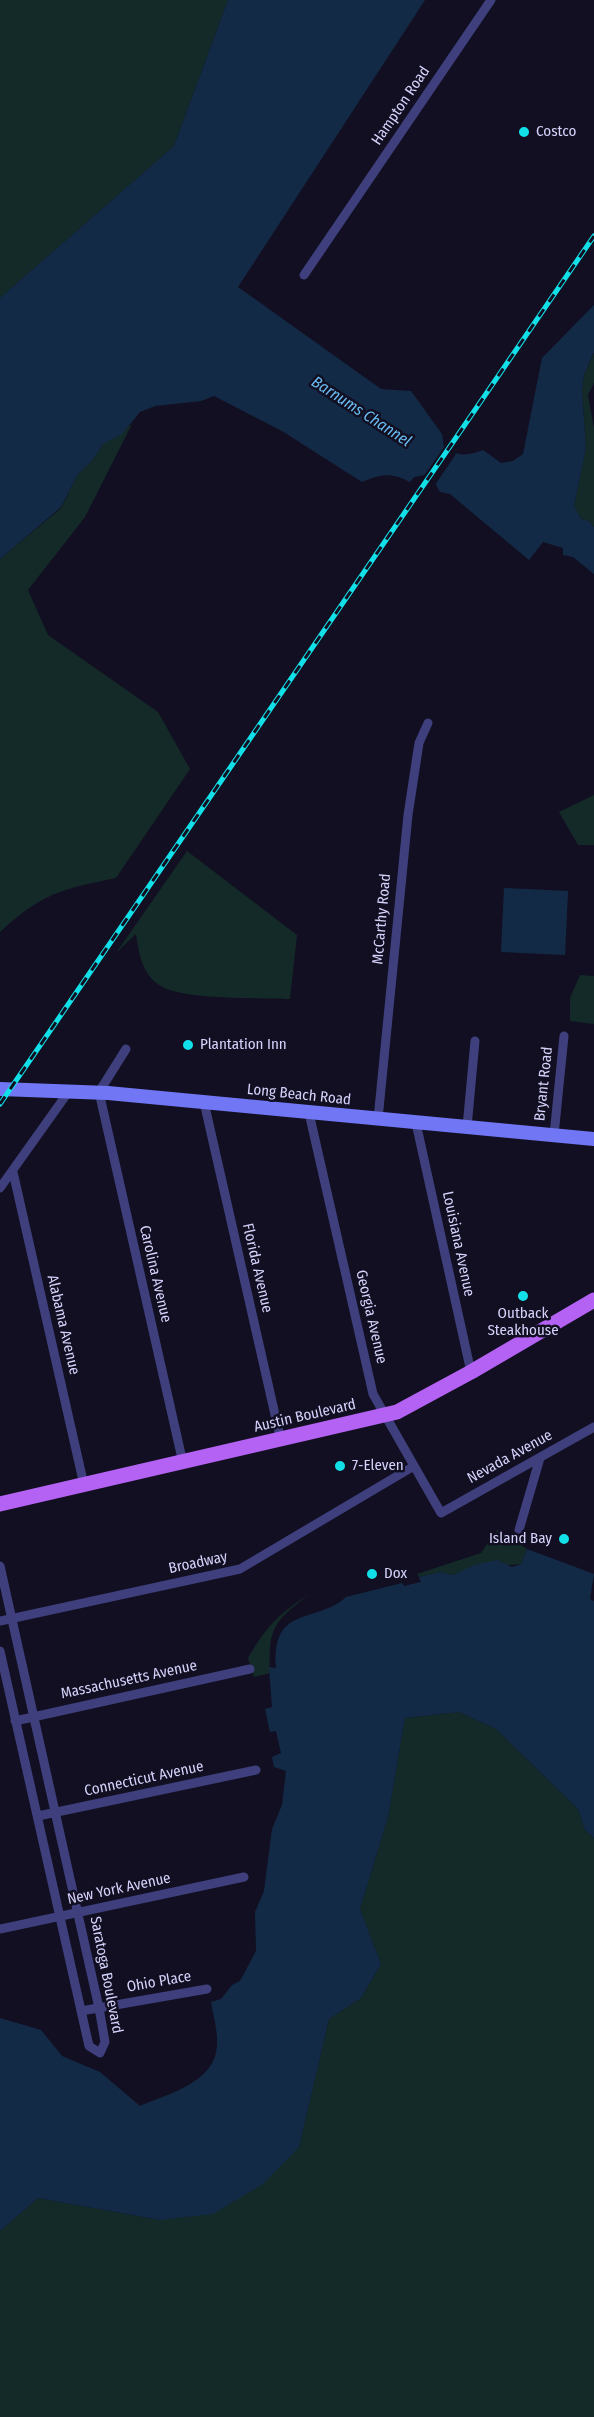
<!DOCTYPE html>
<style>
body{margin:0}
canvas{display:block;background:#110f21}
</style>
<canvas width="594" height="2417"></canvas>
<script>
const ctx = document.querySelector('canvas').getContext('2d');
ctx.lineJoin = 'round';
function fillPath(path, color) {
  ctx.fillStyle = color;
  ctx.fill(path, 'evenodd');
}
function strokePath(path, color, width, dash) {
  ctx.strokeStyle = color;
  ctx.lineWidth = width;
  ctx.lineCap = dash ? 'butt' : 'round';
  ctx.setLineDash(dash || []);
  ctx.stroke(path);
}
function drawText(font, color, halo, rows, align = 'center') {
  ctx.font = font + ' "Fira Sans Condensed",sans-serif';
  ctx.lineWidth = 5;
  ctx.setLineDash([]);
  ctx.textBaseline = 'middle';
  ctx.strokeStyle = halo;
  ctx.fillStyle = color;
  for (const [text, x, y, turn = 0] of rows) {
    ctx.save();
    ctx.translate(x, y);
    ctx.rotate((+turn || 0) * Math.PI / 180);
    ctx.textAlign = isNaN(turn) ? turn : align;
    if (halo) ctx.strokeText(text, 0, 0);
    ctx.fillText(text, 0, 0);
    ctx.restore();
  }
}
fillPath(new Path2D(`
 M0,0h228l-54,146 -174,152z
 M594,353v30l-6,12 6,33v99l-5,-6 -8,-2 -7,-13 12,-59 -4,-57 2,-15z
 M132,424l-47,93 -57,73 20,45 110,77 32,57 -74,109c-54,11 -74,15 -116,54v-373l61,-51 17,-34 14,-13 11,-17z
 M594,795v50h-16l-19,-33z
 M187,851l110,84 -7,64c-29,-1 -107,1 -129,-13 -19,-11 -22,-32 -25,-52l-20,19z
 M580,975l14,1v48l-24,-3v-23z
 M498,1529l29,20 -6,15 -51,5 -17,6 -12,-3 -22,5 -2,-3 64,-21z
 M310,1594c-36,27 -42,33 -40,79l-16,4 -6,-19c18,-31 31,-45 62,-64z
 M459,1712l37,17 82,80 7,21 9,8v579h-594v-186l38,-33 122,22 139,-73 30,-128 32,-21 20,-34 -21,-55 28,-92 17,-99z`), '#132a28');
fillPath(new Path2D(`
 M228,0h197l-187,287 143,102 30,2 31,43 2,13c14,10 23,9 39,3l18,13 12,-2 10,-7 19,-96 52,-53v47l-10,23 -2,15 4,58 -12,58 7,13 8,2 5,6v47l-21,-17 -10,-2v-7l-20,-6 -14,18 -79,-66 -10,-2 -5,-9 -10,-8 -11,2 -4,5c-19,-10 -29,-8 -48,0l-80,-51 -68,-35 -13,5 -46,5 -15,6 -18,22 -19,10 -11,17 -14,13 -17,33 -61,52v-261l174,-152z
 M504,888l64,3 -3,64 -64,-3z
 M527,1549l67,25 -4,25 4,2v237l-9,-8 -7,-21 -82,-80 -37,-17 -54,6 -17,99 -28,92 21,55 -20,34 -32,21 -30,128 -36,37 -50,30 -53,6 -122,-22 -38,33v-213l41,12 21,26 38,16 40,34c28,-12 77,-24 77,-62 1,-13 -4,-29 -6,-42l10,-3 11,-14 8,-4 16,-30 -1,-39 9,-21 8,-62 10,-24 4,-34 -12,-4 -2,-10 9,-4 -5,-22 -6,1 -5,-23 7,-2 -3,-40 7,1c-5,-64 41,-44 70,-71l56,-14 2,3 17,-4 -2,-5 22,-5 12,3 21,-10 23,-5 15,7 9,-3z`), '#132a47');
fillPath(new Path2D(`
 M445,446l11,8 -21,31 -12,-8z`), '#110f21');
strokePath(new Path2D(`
 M304,275l187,-275
 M126,1049l-27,43 84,371
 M204,1102l77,339
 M309,1113l64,281 68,119 153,-86
 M378,1119l30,-304 11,-72 9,-20
 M416,1123l55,249
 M467,1127l8,-86
 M554,1135l10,-99
 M13,1172l71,313
 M0,1188l69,-97
 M519,1530l21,-72
 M0,1566l99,442 6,34 -5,11 -11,-7 -89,-395
 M0,1621l240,-52 174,-103
 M15,1721l235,-52
 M38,1816l218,-46
 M0,1929l244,-52
 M81,2011l126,-22`), '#3e3f7c', 9);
strokePath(new Path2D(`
 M0,1089l108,4 486,46`), '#7176f4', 14);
strokePath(new Path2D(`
 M0,1504l397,-92 74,-40 123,-72`), '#b462f3', 15);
const rail = new Path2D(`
 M0,1104l594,-868`);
strokePath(rail, '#12e0e8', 5);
strokePath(rail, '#110f21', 3, [9]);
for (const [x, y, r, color] of [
 [524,132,6,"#12e0e8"],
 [188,1045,6,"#12e0e8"],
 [523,1296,6,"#12e0e8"],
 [340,1466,6,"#12e0e8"],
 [564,1539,6,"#12e0e8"],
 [372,1574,6,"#12e0e8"]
]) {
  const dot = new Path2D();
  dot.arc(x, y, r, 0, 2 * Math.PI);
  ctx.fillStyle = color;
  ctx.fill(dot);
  strokePath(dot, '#110f21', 2);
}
drawText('15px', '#d5d3fc', '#110f21', [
 ["Hampton Road",401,106,-56],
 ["McCarthy Road",382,919,-85],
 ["Bryant Road",544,1084,-84],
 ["Long Beach Road",299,1095,6],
 ["Louisiana Avenue",458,1244,78],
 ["Florida Avenue",257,1268,77],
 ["Carolina Avenue",155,1274,77],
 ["Georgia Avenue",371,1317,77],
 ["Alabama Avenue",63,1325,77],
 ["Austin Boulevard",305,1416,-13],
 ["Nevada Avenue",510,1457,-29],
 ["Broadway",198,1563,-12],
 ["Massachusetts Avenue",129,1680,-12],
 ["Connecticut Avenue",144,1779,-12],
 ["New York Avenue",119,1889,-12],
 ["Saratoga Boulevard",106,1975,79],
 ["Ohio Place",159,1982,-10]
]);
drawText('15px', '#d5d3fc', '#110f21', [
 ["Costco",536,132],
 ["Plantation Inn",200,1045],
 ["Outback",523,1314,"center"],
 ["Steakhouse",523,1331,"center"],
 ["7-Eleven",352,1466],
 ["Island Bay",552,1539,"right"],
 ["Dox",384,1574]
], 'left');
drawText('italic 16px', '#69bcf3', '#110f21', [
 ["Barnums Channel",361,412,33]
]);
</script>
